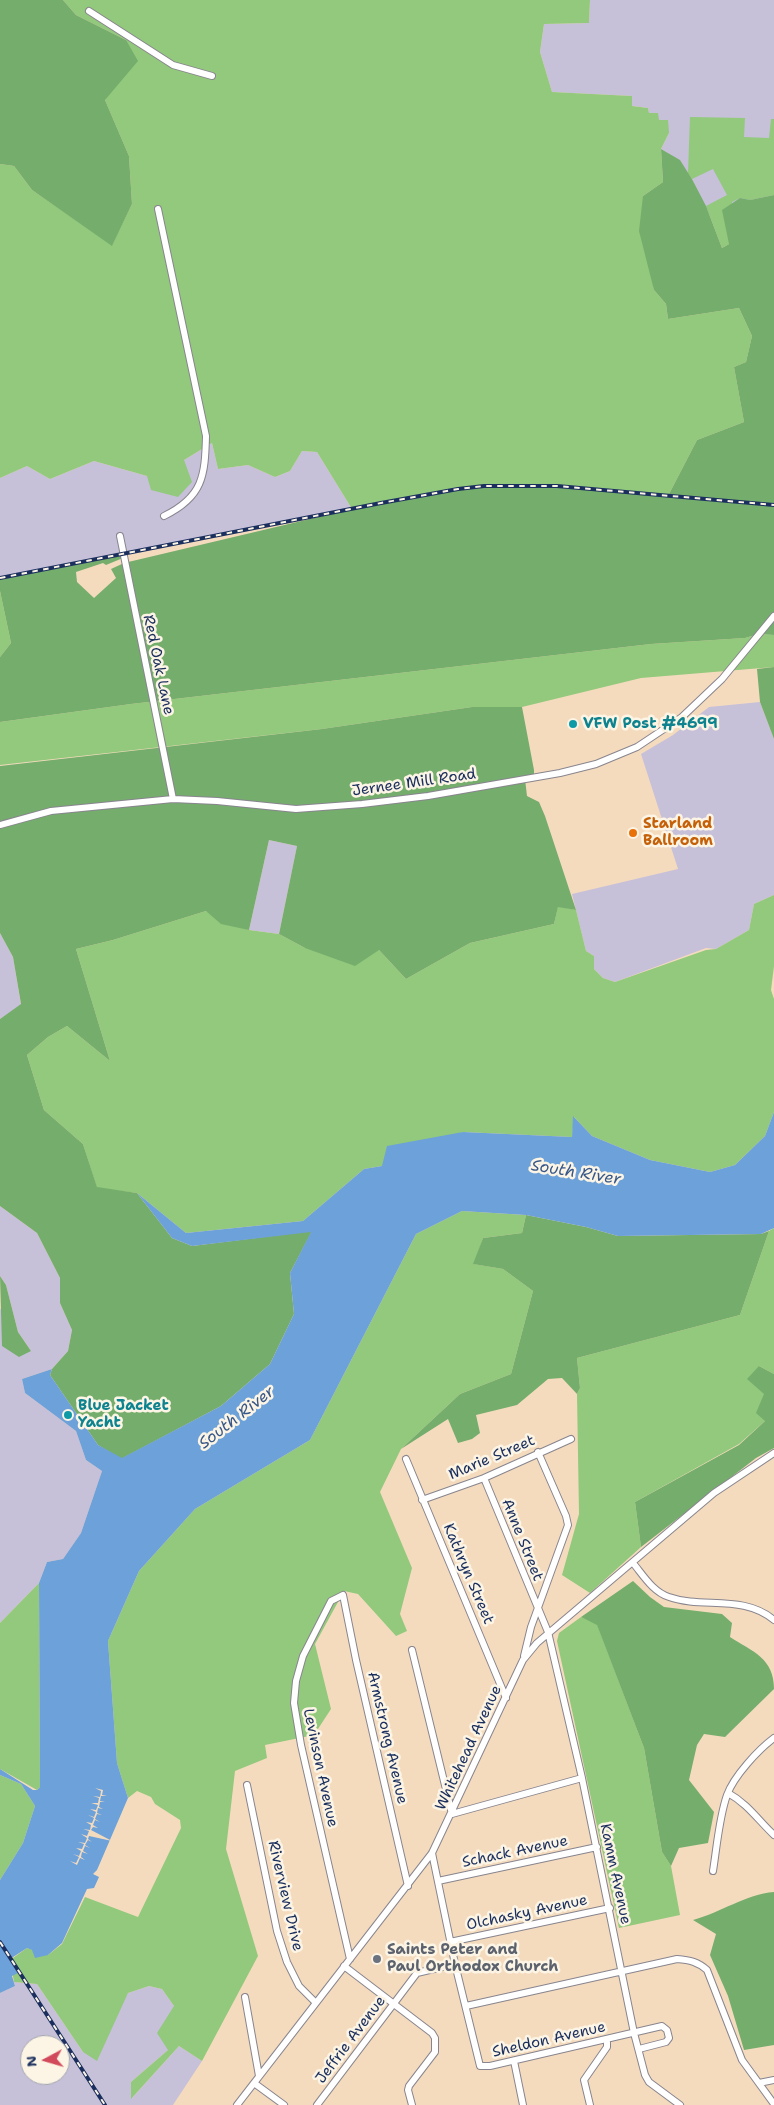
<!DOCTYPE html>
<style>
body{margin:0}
#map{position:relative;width:774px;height:2105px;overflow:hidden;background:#f5dbbe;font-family:"Shantell Sans",sans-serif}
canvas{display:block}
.north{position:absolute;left:20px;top:2035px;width:50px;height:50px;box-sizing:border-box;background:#fcf5e5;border:1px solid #a2a6af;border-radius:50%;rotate:264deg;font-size:14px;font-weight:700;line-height:20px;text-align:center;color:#1b2f5e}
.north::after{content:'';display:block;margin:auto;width:18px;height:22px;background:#d1495b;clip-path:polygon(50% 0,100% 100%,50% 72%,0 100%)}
</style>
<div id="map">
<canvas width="774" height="2105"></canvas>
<div class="north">N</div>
</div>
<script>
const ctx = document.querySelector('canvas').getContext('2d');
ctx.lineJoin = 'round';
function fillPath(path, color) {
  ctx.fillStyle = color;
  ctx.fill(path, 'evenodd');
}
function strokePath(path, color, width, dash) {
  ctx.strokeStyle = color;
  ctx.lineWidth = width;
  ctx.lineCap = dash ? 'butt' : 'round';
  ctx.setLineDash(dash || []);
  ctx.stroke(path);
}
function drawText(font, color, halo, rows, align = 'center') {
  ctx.font = font + ' "Shantell Sans",sans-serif';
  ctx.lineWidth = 5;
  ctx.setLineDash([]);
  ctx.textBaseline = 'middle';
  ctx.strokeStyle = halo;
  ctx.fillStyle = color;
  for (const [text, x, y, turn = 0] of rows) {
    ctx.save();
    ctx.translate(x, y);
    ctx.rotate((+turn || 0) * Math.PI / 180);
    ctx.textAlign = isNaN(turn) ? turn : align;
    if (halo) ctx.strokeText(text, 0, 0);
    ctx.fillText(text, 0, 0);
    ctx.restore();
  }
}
fillPath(new Path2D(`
 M590,0h184v195l-24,5 -40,16 -18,-37 -12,-18 -19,-12 8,-16 -10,-13 -10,-7 -1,-5 -16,-2v-10l-80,-4 -12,-40 4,-28 45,-1z
 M212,443l6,26 30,-4 27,12 15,-6 12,-20 15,1 35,57 -352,69v-100l27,-12 23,13 44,-18 53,15 37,-16z
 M760,702l14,37v156l-20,9 -5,26 -33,19 -10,-1 -91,34 -12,-4 -9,-9v-13l-8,-5 -14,-57 106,-25 -37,-115 32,-19 36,-28z
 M269,840l28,6 -18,88 -30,-4z
 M0,933l13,24 8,48 -21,14z
 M0,1206l37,27 23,45v25l12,27 -4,21 -16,18 -30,10 3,14 51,38 10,29 16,11 -21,62 -18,26 -16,3 -8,21 -39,40v-315l2,4v34l29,5 -13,-19 -12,-47 -6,-9z
 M14,1982l23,2 46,68 45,-59 21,-7 13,3 12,17 -6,44 -37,32 1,16 47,-52 23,15 -29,44h-173v-112l15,-7zM30,2045h30v30h-30z`), '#c7c0d9');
fillPath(new Path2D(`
 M63,0h527l-1,23 -45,1 -4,28 12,40 80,4v10l16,2 1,5h9l1,7h9l1,13 -8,16 2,33 -20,14 11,94 12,14 2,15 71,-11 13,28 -6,26 -12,5 10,55 -47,18 -29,56c-51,-4 -102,-12 -153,-11 -55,1 -109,13 -163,24l-35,-57 -15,-1 -12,20 -15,6 -27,-12 -30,4 -6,-26 -28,17 8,22 -14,15 -27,-7 -4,-14 -53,-15 -44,18 -23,-13 -27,12v-314l14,2 18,24 80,55 20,-41 -3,-48 -24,-56 21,-60 -50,-25z
 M690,117l55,1 -1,19 25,1 2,-19h3v76l-24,5 -10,-2 -8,4 -3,42 -7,4 -16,-42 21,-11 -14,-26 -21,10 -4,-6z
 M0,591l11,52 -11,14z
 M759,634l15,1v32l-133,11 -119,29h-50l-150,22 -322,36v-43l131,-18 520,-60 94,-6z
 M774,895v71l-3,24 3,9v113l-9,24 -30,29 -25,7 -60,-12 -58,-24 -18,-19 -2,20 -109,-5 -81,34 -18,3 -61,52 -117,12 -49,-40 -40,-5 -14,-44 -39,-34 -17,-55 21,-18 19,-11 43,35 -34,-112 37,-9 93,-29 43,19 30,4 26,14 74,2 27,29 64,-36 84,-19 4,-18 18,4 10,41 8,5v13l9,9 12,4 91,-32 10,-1 33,-19 5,-26z
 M462,1211l64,4 -4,18 -39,5 -9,26 29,5 30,22 -22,83 -51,20 -59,55 -21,43 32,76 -12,46 7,17 -11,5 -38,-42 -14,-3 -29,53 16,65 -17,26 -49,10 2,13 -32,13 -9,78 32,107 -56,105 -23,-15 -48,53v-17l37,-32 -11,-17 17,-27 -12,-17 -13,-3 -21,7 -31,68 -14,-9 -46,-68 -23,-2 -4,-22 17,-12 21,7 14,-11 23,-47 53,20 43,-89 -1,-8 -25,-16 -4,-7 -14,-6 -9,7 -11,-35 -9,-122 31,-70 56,-62 115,-69 106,-206z
 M774,1228v146l-15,-8 5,28 1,27 -26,23 -104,58 6,45 -51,46 -28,-18 17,-61 -2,-120 3,-6 -3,-30 163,-43 29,-84z
 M39,1583l1,204 -3,3 -37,-21v-146z
 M581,1617l16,7 47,124 18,104 9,14 9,49 -61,13 -62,-287 2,-8z
 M0,1775l21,9 14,22 -12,37 -23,37z`), '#92c97c');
fillPath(new Path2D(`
 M0,0h63l13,15 50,25 12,21 -33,39 24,56 3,48 -20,42 -80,-56 -18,-24 -14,-2z
 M661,149l19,11 12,19 14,27 16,42 7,-4 -7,-34 18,-12 10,2 24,-5v440l-15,-1 -14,4 -94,6 -520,60 -131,18v-65l11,-14 -11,-52v-13l122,-24 1,4 -17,7 -3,-2 -27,9 1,10 17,16 22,-20 -5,-9 13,-6 228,-54 106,-20 59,-4 40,1 111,10 29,-56 47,-18 -10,-55 12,-5 6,-26 -13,-28 -71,11 -2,-15 -12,-14 -15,-59 4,-35 20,-14z
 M774,667v72l-14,-37 -3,-33z
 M472,707h50l12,63v8l-9,1 2,17 12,6 6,14 31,94 -18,-3 -4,17 -84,19 -64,36 -27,-29 -24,16 -50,-18 -26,-14 18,-88 -28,-6 -20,90 -28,-6 -15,-13 -93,29 -37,9 34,112 -43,-35 -19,11 -21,18 17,55 39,34 14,43 40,6 35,45 20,8 120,-15 -22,42 4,41 -24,50 -49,42 -100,53 -23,-14 -48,-70 2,-6 16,-18 4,-21 -12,-27v-25l-23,-45 -37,-27v-187l21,-15 -8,-47 -13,-24v-167l322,-37z
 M526,1215l60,12 32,9 143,-2 8,-3 -29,84 -163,43 3,30 -3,6 -15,-16 -14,1 -31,26 -41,10 4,18 -8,6 -14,4 -10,-24 -47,30 59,-55 51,-20 22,-83 -30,-22 -30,-5 10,-26 39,-5z
 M0,1276l6,9 12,47 13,19 -12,6 -17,-11z
 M759,1366l15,8v74l-18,10 -115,89 -6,-45 104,-57 26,-24 -9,-8 8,-19 -17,-15z
 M633,1581l17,16 14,10 58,7 10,9 -2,14c23,15 44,21 44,52l-49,48 -21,-3 -7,11 -8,35 25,32 -6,31 -29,5 -8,18 -9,-14 -18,-104 -47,-123 -16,-8z
 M774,1892v153l-30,5 -16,-54 -18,-41 6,-21 -23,-14c27,-7 53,-26 81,-28z`), '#75ad6c');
fillPath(new Path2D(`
 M774,1112v116l-13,6 -143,2 -32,-9 -60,-12 -64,-4 -46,23 -106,206 -115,69 -56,62 -31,70 9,122 11,35 -31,72 -4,4 6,3 -5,11 -7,1 -25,54 -14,12 -13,3 -3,-8 -5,-2 -17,11 8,14 -6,3 3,10 -15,7v-113l23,-37 12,-37 -14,-22 -21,-9v-6l33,21h4l3,-3 -1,-204 8,-21 16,-3 18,-26 21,-62 -16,-11 -10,-29 -51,-38 -3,-14 30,-10 -2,6 48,70 24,13 99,-52 49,-42 24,-50 -4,-41 21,-41 -119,14 -20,-8 -35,-45 49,40 117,-12 61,-52 18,-3 5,-20 76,-14 109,5 1,-21 19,20 58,24 60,12 25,-7 30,-29z`), '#6ca1d9');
fillPath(new Path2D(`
 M95,1788l8,2 -1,5 5,1h-6l-1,5 5,1h-5l-1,5 4,2 -5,-1 -1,5 5,2 -5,-1 -2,5 5,3 -5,-2 -2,5 5,3 -5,-1 -2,3 21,11 -23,-5 -1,3 4,3 -4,-2 -3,5 5,3 -5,-2 -2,5 5,3 -6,-2 -1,5 4,3 -5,-2 -3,7 -7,-4 6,2 3,-6 -6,-3 6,2 2,-5 -5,-3 6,1 2,-5 -6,-2 7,1 2,-5 -6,-4 6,2 2,-5 -6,-2 7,1 1,-5 -5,-3 6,1 2,-5 -6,-3 6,2 2,-5 -6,-3 6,1 2,-5 -7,-2h7l1,-5 -6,-2 7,1 1,-6z`), '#f5dbbe');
const minor = new Path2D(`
 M89,11l84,54 39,11
 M158,209l48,227c-1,40 -3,61 -42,80
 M120,536l53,263
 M0,825l51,-14 122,-12 44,2 79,8 66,-5 66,-8 132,-23 36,-9 41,-17 45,-30 40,-38 52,-63
 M406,1459l100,239
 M484,1478l64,154 34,146 52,255 11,42 4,7 31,23
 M422,1500l62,-22 87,-39
 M633,1563c10,12 20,29 36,34 34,12 74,-3 105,23
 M412,1650l40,164 130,-36
 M524,1656l7,-29 37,-102 -2,-9 -28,-64
 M247,1785l30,146 10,31 12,24 17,17
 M728,1793c20,11 30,27 46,42
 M432,1853l23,111 25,102h10l172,-40 5,4 2,8 -3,4 -27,7
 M713,1871c4,-25 6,-53 14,-76 7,-19 31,-45 47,-57
 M438,1881l159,-34
 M450,1942l160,-34
 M350,1959l-49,-214 -7,-42 2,-22 7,-25 28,-55 12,-6 13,65 52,226
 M344,1966l88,67 3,5v14l-26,34 -1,4 4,15
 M245,1997l14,79
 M466,2006l211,-47c13,1 21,3 30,11l35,90 32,44
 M514,2061l9,44
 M254,2083l30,22
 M759,2083l15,-3
 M237,2105l195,-252 91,-193 14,-17 177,-150 60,-40
 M317,2105l100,-132 38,-9
 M590,2105l-6,-25 23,-33v-7`);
strokePath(minor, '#88858e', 8);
strokePath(minor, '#fff', 6);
const rail = new Path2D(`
 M0,578l381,-75 77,-14 26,-3h73l217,19
 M0,1942l105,163`);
strokePath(rail, '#1b2f5e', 4);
strokePath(rail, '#fcf5e5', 2, [5.5]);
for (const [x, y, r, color] of [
 [573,724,5,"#0f9aa8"],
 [633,833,5,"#e8710a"],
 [68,1415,5,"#0f9aa8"],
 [377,1959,5,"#6b7280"]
]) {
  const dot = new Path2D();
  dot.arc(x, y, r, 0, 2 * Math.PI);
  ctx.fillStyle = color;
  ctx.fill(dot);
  strokePath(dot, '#fcf5e5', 2);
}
drawText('15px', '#1b2f5e', '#fcf5e5', [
 ["Red Oak Lane",158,665,78],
 ["Jernee Mill Road",414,783,-8],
 ["Marie Street",492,1458,-23],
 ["Anne Street",522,1540,68],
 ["Kathryn Street",468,1574,67],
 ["Armstrong Avenue",387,1738,77],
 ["Whitehead Avenue",469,1748,-65],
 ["Levinson Avenue",320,1768,78],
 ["Schack Avenue",515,1852,-12],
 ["Kamm Avenue",615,1874,78],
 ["Riverview Drive",285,1896,77],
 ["Olchasky Avenue",527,1913,-12],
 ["Jeffrie Avenue",351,2040,-53],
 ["Sheldon Avenue",549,2040,-13]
]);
drawText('bold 15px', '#0d838f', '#fcf5e5', [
 ["VFW Post #4699",583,724],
 ["Blue Jacket",78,1406],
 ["Yacht",78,1423]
], 'left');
drawText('bold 15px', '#c56008', '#fcf5e5', [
 ["Starland",643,824],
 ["Ballroom",643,841]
], 'left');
drawText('bold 15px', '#5b616d', '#fcf5e5', [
 ["Saints Peter and",387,1950],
 ["Paul Orthodox Church",387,1967]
], 'left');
drawText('italic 16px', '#375789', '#fcf5e5', [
 ["South River",576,1173,9],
 ["South River",237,1418,-38]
]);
</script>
